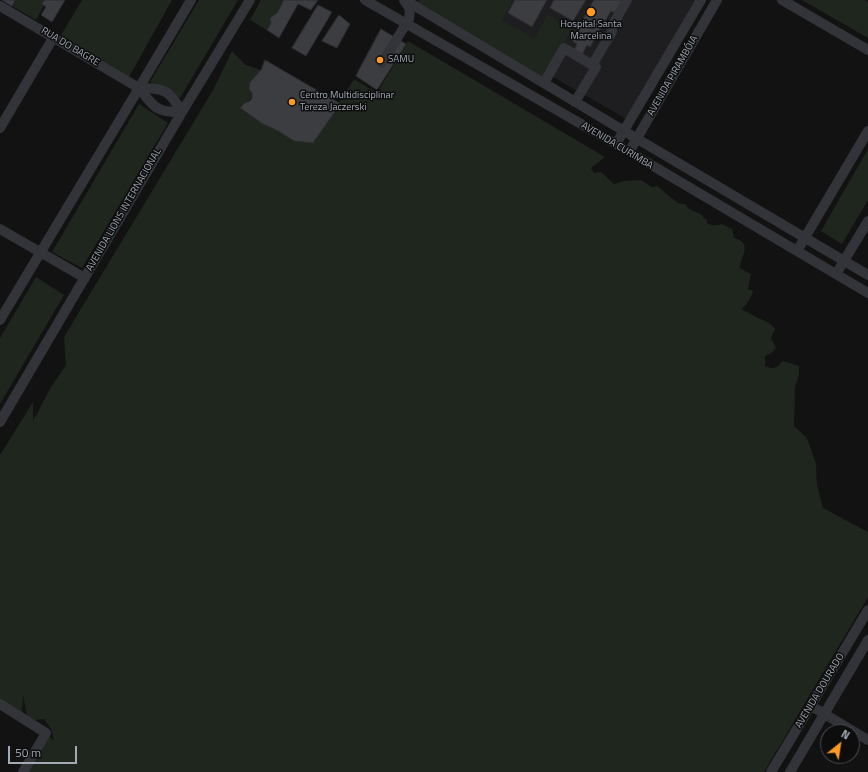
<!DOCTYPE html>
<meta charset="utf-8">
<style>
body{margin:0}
#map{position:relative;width:868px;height:772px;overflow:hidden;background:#121213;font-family:"Titillium Web",sans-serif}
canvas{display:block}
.north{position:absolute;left:820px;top:724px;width:40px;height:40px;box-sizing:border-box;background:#0d0d0e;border:1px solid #494c51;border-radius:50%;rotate:30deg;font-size:11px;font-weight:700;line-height:16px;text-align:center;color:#a2aab5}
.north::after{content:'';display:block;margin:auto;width:14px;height:18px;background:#fc9a21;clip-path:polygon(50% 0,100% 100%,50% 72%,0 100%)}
.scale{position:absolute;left:8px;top:746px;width:69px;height:18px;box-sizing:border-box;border:2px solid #a2aab5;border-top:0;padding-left:5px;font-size:12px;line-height:14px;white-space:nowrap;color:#a2aab5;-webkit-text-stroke:3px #0d0d0e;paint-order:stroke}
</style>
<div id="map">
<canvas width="868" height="772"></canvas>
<div class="north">N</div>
<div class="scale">50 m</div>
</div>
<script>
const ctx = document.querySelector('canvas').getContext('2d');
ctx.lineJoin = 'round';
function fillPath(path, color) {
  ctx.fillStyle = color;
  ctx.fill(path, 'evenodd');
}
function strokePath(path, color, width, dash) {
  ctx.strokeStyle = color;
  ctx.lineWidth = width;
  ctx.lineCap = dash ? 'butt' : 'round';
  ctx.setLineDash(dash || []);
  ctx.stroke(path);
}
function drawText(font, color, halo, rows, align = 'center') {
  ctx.font = font + ' "Titillium Web",sans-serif';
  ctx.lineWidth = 3;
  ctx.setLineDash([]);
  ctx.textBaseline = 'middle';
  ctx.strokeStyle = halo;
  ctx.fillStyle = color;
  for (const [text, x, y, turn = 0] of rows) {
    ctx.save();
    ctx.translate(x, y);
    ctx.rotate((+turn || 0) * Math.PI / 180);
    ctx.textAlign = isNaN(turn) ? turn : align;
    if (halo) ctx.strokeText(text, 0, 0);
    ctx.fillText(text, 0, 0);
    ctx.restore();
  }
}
fillPath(new Path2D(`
 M498,0h198l-66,121 -152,-87z`), '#1e1e20');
fillPath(new Path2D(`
 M15,0h32l-11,20 -24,-14z
 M82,0h90l-43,77 -68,-42z
 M199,0h39l-58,98 -30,-16z
 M261,0h23l-7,13 -7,5 1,5 -4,7 -17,-10z
 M419,0h94l-11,20 32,19 14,-24 24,13 -29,49 -125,-75z
 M802,0h63l3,2v36z
 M408,41l197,116 -14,11 3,5 7,-1 13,12 10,-3 17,-1 11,7 5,-1 21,17 7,1 4,5 12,5 3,4 3,2v3c5,3 9,3 15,1l10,5 2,9c20,5 6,19 6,30l11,6 -3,14 1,2h4l-1,5 -6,10 -2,1 -2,3 2,2 4,1c9,8 19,6 27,17l-4,9 5,10 -5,5 -6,3v10c10,4 12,1 18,-5l16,5v9l-4,12 -1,39 13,12 9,26 1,21 6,23 45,24v65l-104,175h-741l23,-39 8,8 -3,-12 -7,-10 -16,2 -5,-27 -1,23 -22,-13v-249l33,-53v19l18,-34 15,-22 -2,-28 149,-247 19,-39 14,14 15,5 -11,12c3,16 3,16 -10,27l54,32 19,2 41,-64 23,14z
 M139,104l29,19 -86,145 -30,-16z
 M868,149v51l-26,44 -21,-13z
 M36,277l28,18 -64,109v-66z`), '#1e261e');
const building = new Path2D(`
 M2,0h13l-3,6z
 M45,0h20l-13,22 -11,-7 5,-8 -4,-3z
 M284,0h34l-7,10 -13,-6 -19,34 -12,-8 4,-7 -1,-5 7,-5z
 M515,0h32l-15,27 -24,-14z
 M554,0h32l-13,21 -23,-13z
 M594,0h32l-4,17 -11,-6 -21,36 -3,-2 -5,10 -8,-5 3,-6 -6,-4z
 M318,5l14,7 -26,44 -14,-8z
 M339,15l11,9 -13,24 -15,-7z
 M381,29l25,15 -29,46 -21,-14z
 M265,60l74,43 -3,7 -23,33 -19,-2 -16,-10 -15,-7 -23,-16 5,-5 5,-2 2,-3v-5l-3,-4 1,-7 11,-12z`);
fillPath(building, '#3c3d41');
strokePath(building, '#2c2c30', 1);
strokePath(new Path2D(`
 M365,0l251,144 252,149
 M405,0l219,131 244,144
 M782,0l86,50
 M0,6l139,82c15,19 17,25 43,24 -13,-22 -17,-24 -43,-24
 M382,63l27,-44 1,-10 -6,-9
 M592,65l20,-33v-6l15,-26
 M544,83l20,-35 28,17 4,2 -21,35
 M0,128l53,-90
 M616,144l85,-144
 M629,152l88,-152
 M0,229l85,49
 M797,251l71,-120
 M836,274l32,-53
 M0,320l139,-232 52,-88
 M0,422l182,-310 68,-112
 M0,704l46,29 -23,39
 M811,706l57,34
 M771,772l97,-162
 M790,772l78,-132`), '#323439', 10);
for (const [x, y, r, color] of [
 [591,12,5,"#fc9a21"],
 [380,60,4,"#fc9a21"],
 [292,102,4,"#fc9a21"]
]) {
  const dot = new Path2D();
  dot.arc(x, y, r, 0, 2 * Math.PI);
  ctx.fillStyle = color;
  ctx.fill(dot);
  strokePath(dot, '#0d0d0e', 1.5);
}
drawText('10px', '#a2aab5', '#0d0d0e', [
 ["Hospital Santa",591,25,"center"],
 ["Marcelina",591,37,"center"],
 ["SAMU",388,60],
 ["Centro Multidisciplinar",300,96],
 ["Tereza Jaczerski",300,108]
], 'left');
drawText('10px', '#a2aab5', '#0d0d0e', [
 ["RUA DO BAGRE",70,47,31],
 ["AVENIDA PIRAMBÓIA",673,76,-60],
 ["AVENIDA CURIMBA",617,146,31],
 ["AVENIDA LIONS INTERNACIONAL",124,210,-60],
 ["AVENIDA DOURADO",820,691,-59]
]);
</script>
